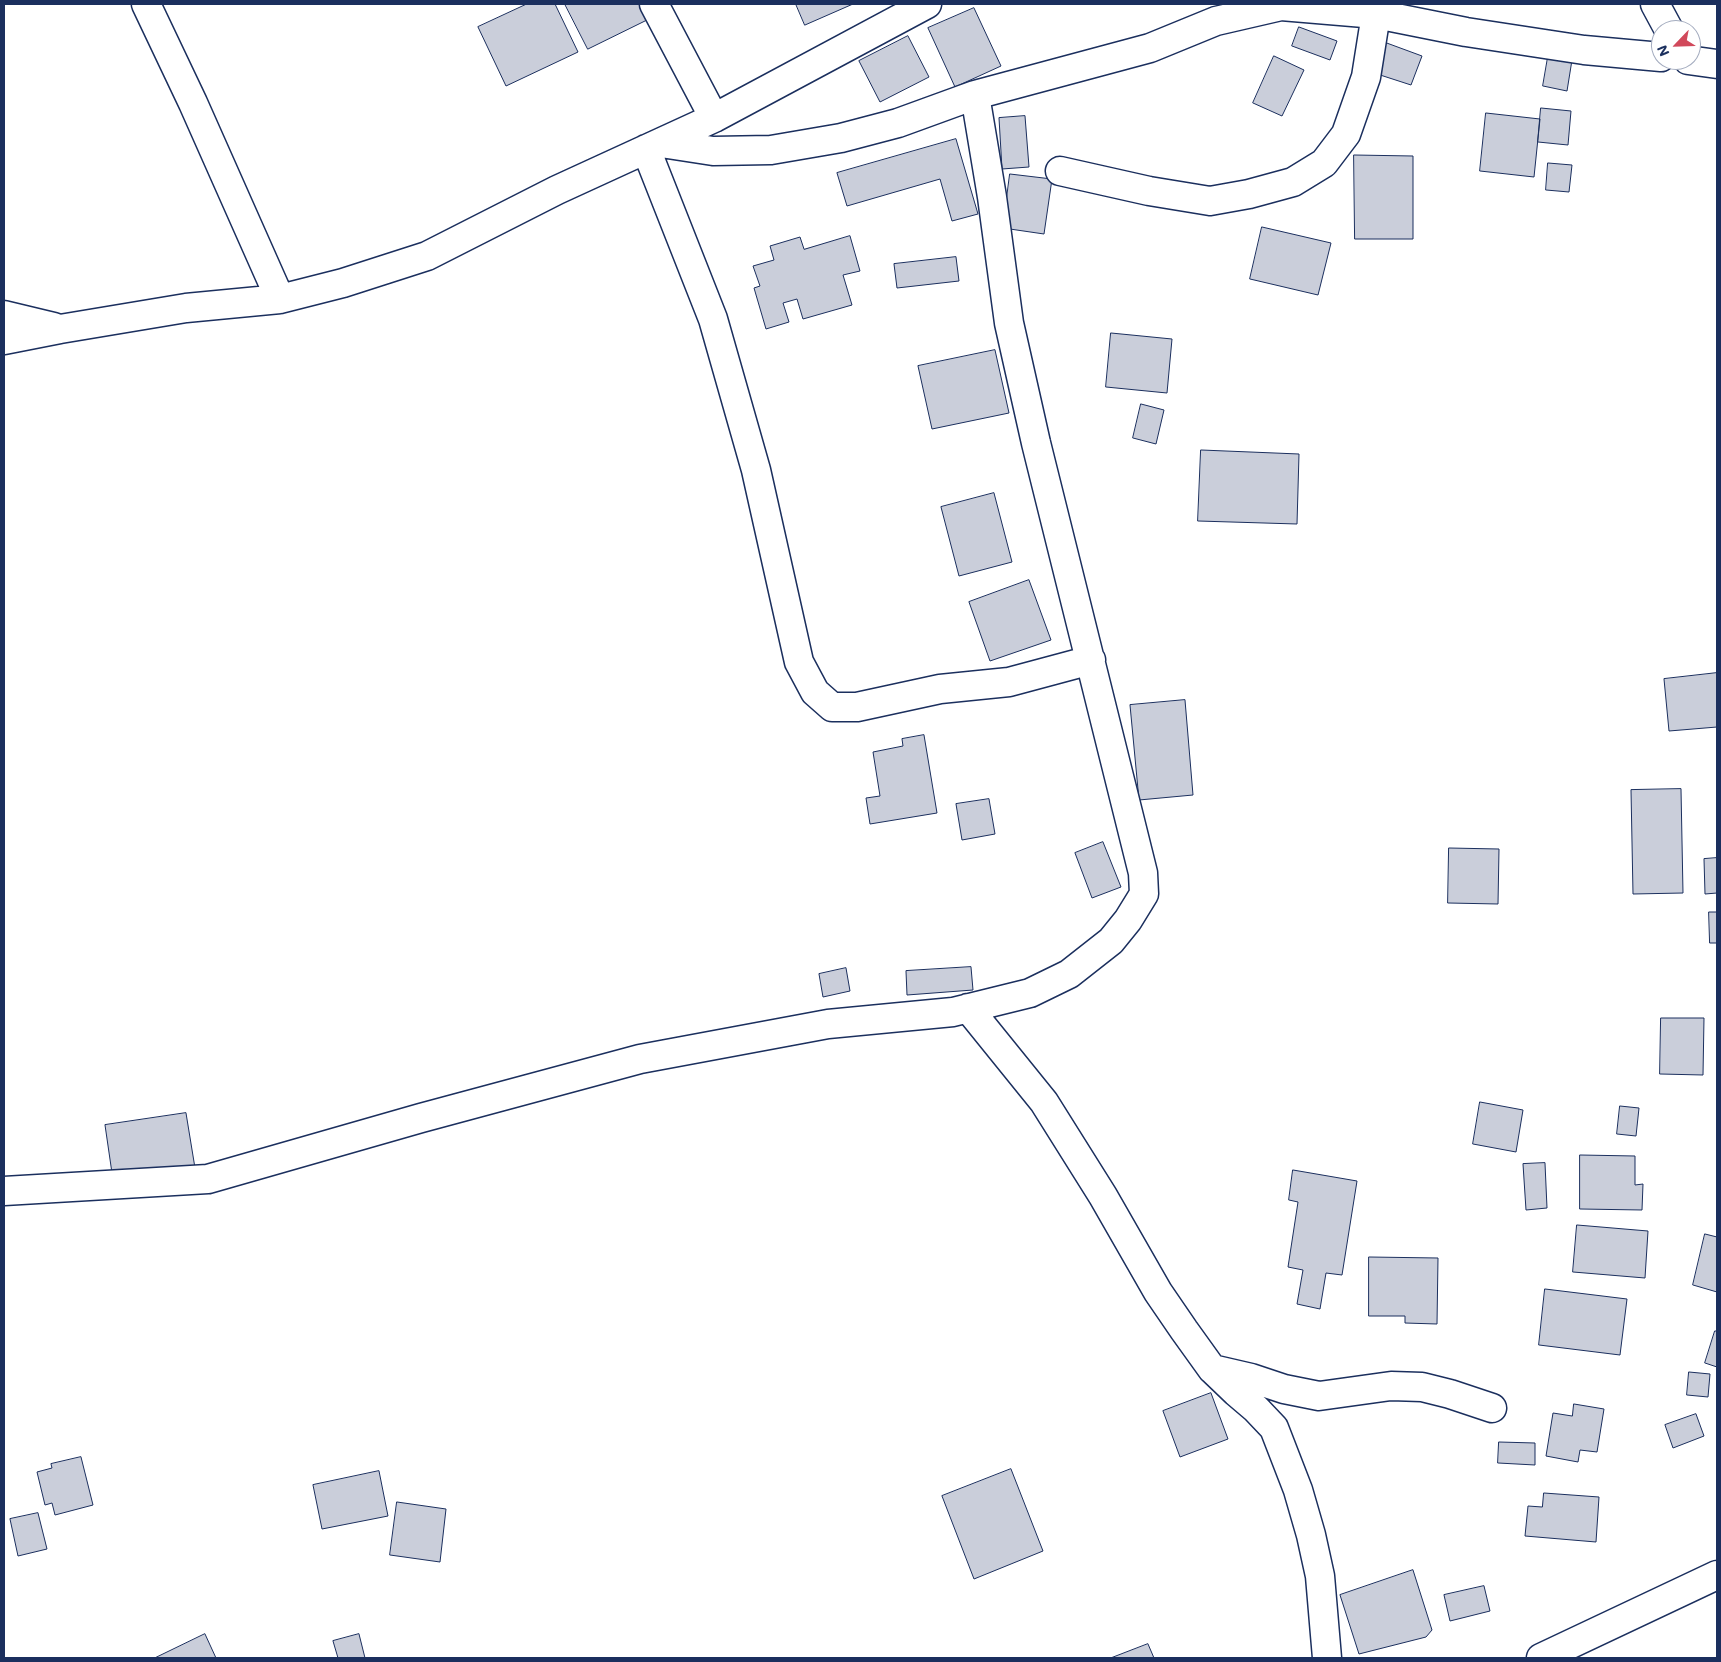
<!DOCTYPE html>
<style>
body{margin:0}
#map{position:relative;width:1721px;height:1662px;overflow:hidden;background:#fff;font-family:Mali,sans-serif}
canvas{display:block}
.frame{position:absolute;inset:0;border:5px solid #1b2f5e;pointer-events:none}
.north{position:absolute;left:1651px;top:20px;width:50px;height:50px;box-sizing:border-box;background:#fff;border:1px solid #a4acbf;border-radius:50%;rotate:246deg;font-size:14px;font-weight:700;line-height:20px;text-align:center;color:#1b2f5e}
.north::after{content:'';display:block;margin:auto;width:18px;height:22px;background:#d1495b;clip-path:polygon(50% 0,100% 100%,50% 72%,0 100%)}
</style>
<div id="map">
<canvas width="1721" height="1662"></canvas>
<div class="frame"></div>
<div class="north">N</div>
</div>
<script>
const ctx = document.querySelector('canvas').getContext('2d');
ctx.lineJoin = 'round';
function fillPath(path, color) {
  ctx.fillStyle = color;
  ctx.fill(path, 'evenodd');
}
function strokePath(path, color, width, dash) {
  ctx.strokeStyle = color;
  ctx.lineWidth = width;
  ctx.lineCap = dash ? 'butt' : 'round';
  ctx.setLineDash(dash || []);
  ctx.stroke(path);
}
const building = new Path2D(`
 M527,4h28l23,48 -72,34 -28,-59z
 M565,4h76l8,15 -61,30z
 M796,4h57l-48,21z
 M974,8l27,58 -46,21 -27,-59z
 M1299,27l38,14 -7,19 -38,-14z
 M908,36l21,41 -49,25 -21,-41z
 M1384,42l38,14 -11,29 -37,-12z
 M1274,56l30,14 -22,46 -29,-13z
 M1548,57l24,3 -5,31 -24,-5z
 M1541,108l30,3 -3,34 -30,-3z
 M1486,113l54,6 -6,58 -54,-6z
 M1025,116l4,51 -27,2 -3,-51z
 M956,139l22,75 -26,7 -12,-42 -93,27 -10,-33z
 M1354,155l59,1v83h-58z
 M1548,163l24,2 -3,27 -23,-2z
 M1010,174l42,5 -8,55 -41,-6z
 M1262,227l69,16 -13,52 -68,-16z
 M850,236l10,35 -17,4 9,30 -49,14 -6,-20 -14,4 6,19 -23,7 -12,-41 6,-2 -7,-20 21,-6 -4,-14 30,-9 4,12z
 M956,257l3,24 -62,7 -3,-24z
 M1111,333l61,6 -5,54 -61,-6z
 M995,350l14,63 -77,16 -14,-63z
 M1141,404l23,6 -8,34 -23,-6z
 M1201,450l98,4 -2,70 -99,-3z
 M994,493l18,69 -53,14 -18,-69z
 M1029,580l22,60 -61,21 -21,-59z
 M1717,673v54l-48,4 -5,-52z
 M1185,700l8,95 -54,5 -9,-95z
 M924,735l13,78 -67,11 -4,-26 14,-2 -7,-44 30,-6 -1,-7z
 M1681,789l2,104 -50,1 -2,-104z
 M989,799l6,35 -33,6 -6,-36z
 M1103,842l18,45 -29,11 -17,-45z
 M1449,848l50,1 -1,55 -50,-1z
 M1717,858v35l-12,1 -1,-35z
 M1709,912h8v31h-7z
 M971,967l2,23 -66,5 -1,-24z
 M846,968l4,23 -27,6 -4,-23z
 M1661,1018h43l-1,57 -43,-1z
 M1480,1102l43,8 -7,42 -43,-8z
 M1620,1106l19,2 -3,28 -19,-2z
 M186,1113l9,55 -82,12 -8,-55z
 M1580,1155l55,1v29l8,-1 -1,26 -62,-1z
 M1545,1163l2,45 -21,2 -3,-46z
 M1293,1170l64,11 -15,94 -16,-2 -6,36 -23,-5 6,-34 -15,-3 10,-65 -9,-2z
 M1577,1225l71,6 -3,47 -72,-6z
 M1705,1234l12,3v55l-24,-7z
 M1369,1257l69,1 -1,66 -32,-1v-7h-36z
 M1545,1289l82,10 -7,56 -81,-10z
 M1715,1331h2v36l-12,-4z
 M1689,1372l21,2 -2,23 -21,-2z
 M1211,1393l17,46 -48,18 -17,-46z
 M1574,1404l30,5 -7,43 -17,-2 -2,12 -32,-6 7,-43 19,3z
 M1696,1414l8,22 -31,12 -8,-23z
 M1499,1442l36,1v22l-37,-2z
 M81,1457l12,48 -38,10 -3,-12 -7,2 -8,-33 15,-4 -1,-4z
 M1011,1469l32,82 -69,28 -32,-83z
 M379,1471l9,45 -66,13 -9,-44z
 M1544,1493l55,4 -3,45 -71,-6 3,-30 14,1z
 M397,1502l49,7 -6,53 -50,-7z
 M38,1513l9,36 -29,7 -8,-37z
 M1413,1570l19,60 -6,7 -67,17 -19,-59z
 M1484,1586l6,25 -40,10 -6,-26z
 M205,1634l11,24h-61z
 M359,1634l6,24h-27l-5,-17z
 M1148,1644l6,14h-43z`);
fillPath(building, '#caceda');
strokePath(building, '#1b2f5e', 1);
const street = new Path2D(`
 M146,4l47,99 87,196
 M654,4l60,114
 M1655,4l14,26
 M1688,60l29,4
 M661,143l52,8 58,-1 70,-12 57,-15 77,-28 175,-47 66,-27 65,-15 95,8 90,18 118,18 77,7
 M646,149l67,170 43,151 43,192 16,30 17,15h25l83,-18 69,-7 82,-22
 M1060,171l89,20 61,10 39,-7 44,-12 31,-19 22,-29 20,-57 10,-63
 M4,315l50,12
 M4,340l56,-11 126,-21 94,-9 63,-16 84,-27 130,-66 157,-72 213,-114
 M968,1008l76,94 59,94 55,96 26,38 28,39 24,23 20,17 18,19 24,62 13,45 9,41 7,82
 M4,1191l204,-12 213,-61 219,-59 188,-35 125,-12 77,-19 39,-19 42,-33 17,-21 16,-26 -1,-21 -107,-430 -27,-120 -17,-126 -17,-102
 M1212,1369l39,9 33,11 35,7 72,-10 31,1 28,7 42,14
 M1541,1658l176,-83`);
strokePath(street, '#1b2f5e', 31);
strokePath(street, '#fff', 28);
</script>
